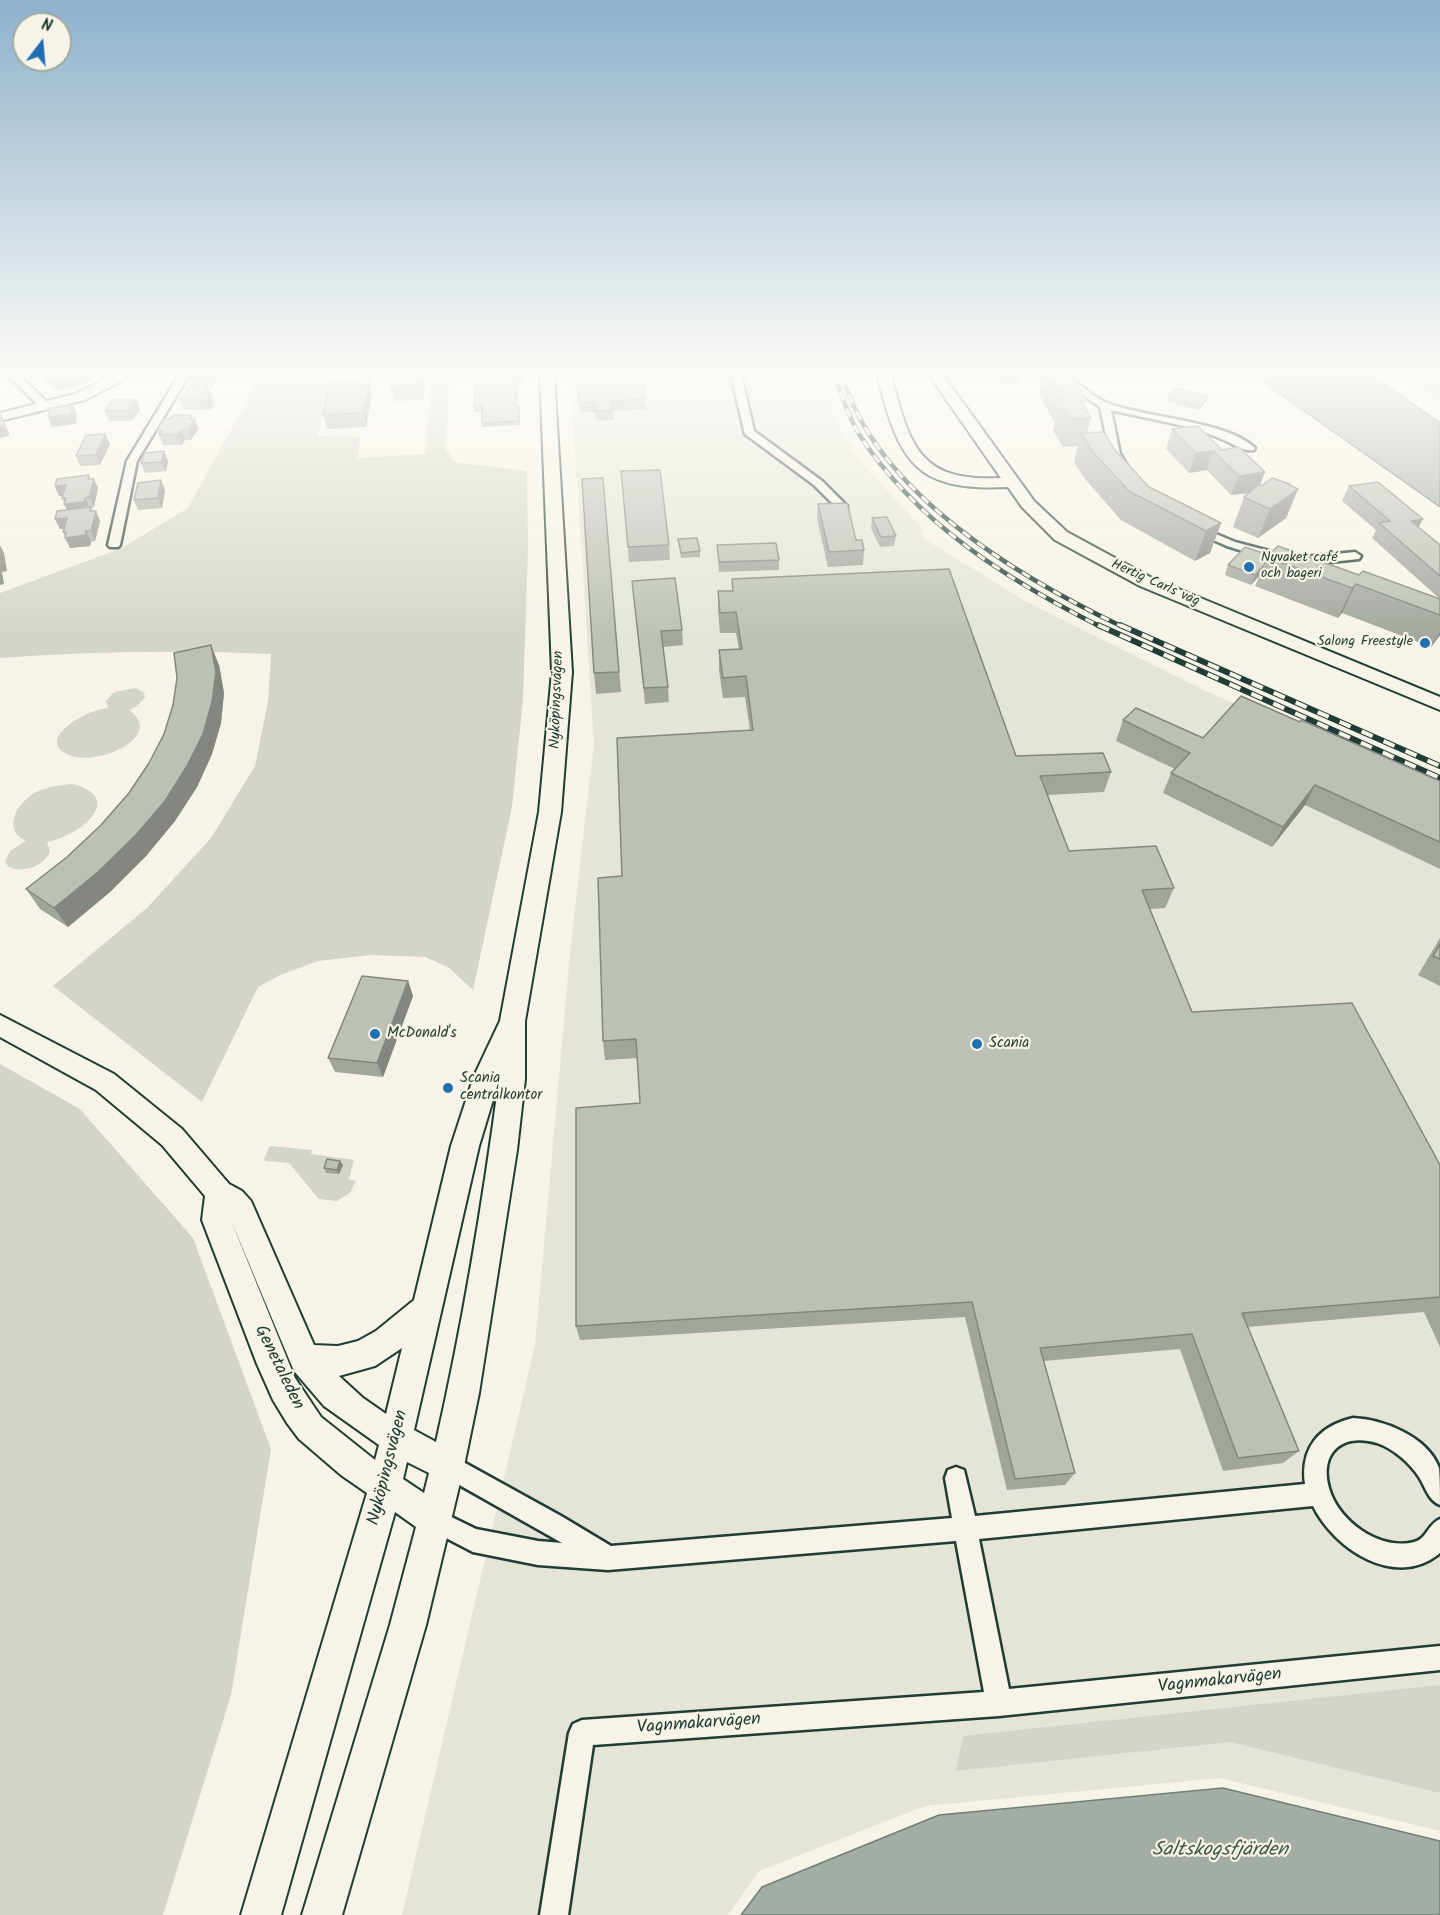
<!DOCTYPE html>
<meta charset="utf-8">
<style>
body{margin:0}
#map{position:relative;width:1440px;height:1915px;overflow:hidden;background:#f7f3e8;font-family:Kalam,sans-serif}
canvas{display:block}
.north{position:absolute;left:12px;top:12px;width:60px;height:60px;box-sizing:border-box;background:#f7f3e8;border:2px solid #a1aaa0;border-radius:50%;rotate:16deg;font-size:16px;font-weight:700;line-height:24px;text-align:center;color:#1f3d34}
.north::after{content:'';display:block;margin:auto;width:21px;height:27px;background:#1f6fb2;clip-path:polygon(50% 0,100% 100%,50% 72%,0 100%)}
</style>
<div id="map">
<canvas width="1440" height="1915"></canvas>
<div class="north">N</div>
</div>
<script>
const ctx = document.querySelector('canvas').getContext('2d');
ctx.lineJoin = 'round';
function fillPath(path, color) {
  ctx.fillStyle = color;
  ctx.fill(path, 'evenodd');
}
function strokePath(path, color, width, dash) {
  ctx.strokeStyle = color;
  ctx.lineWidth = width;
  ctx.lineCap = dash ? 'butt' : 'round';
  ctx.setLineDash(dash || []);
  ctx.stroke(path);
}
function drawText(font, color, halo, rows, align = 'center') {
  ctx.font = font + ' Kalam,sans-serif';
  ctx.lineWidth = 4.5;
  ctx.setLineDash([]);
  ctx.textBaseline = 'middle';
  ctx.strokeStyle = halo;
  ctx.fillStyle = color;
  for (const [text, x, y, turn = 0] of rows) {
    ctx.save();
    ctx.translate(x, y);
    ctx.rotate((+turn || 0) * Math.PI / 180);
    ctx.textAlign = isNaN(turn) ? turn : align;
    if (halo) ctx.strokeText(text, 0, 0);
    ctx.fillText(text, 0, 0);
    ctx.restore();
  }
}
fillPath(new Path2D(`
 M570,375h251l17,48 22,38 62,67 1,10 104,64 189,94 72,29 152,67v1039l-220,-53 -295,28 -166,65 -31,44h-326l133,-570 36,-402 23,-200z`), '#e5e4d9');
fillPath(new Path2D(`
 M255,375h76l-13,61 42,1 -2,21 67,-4 7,-79h18l-4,74 8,13 73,9 1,76 -5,152 -11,108 -39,183 -25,-23 -23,-10 -55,-2 -52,6 -38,14 -22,12 -56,115 -149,-116 94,-78 64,-70 44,-72 13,-65 3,-47c-91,-4 -180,-3 -271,4v-65l122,-45 66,-40 66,-120z
 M1399,375h24l17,8v20z
 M136,688l8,5 1,4 -8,9 -8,4c38,27 -33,57 -60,45 -36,-16 19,-46 39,-47l-2,-7 8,-9z
 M73,784c55,15 4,53 -26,58l3,10c-8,15 -25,21 -41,15l-4,-5 5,-11 16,-10c-26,-12 -7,-43 15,-51 11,-4 21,-5 32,-6z
 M0,1064l80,45 113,129 78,211 -40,246 -68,220h-163z
 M270,1146l42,4 -1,4 43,6 -5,19 7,2 -6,12 -13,8 -18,-2 -30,-36 -23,-2 -2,-2z
 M1440,1685v108l-210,-51 -274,29 7,-35z`), '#d3d5ca');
const water = new Path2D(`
 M1253,375h118l69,48v84z
 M1223,1788l217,53v74h-699l21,-28 177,-72z`);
fillPath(water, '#a4ada3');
strokePath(water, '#6f8077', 1.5);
const street = new Path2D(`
 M8,375h11l30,29v4h-8z
 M179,375h10l-52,86 -17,84 -2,2h-8l-2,-2 19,-84z
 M731,375h10l13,56 68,50 25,25v4h-8l-25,-25 -69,-51z
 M1053,375c23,0 36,22 57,29 38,14 117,17 145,44l-1,2c-10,2 -21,-6 -30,-10 -35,-16 -76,-21 -113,-30l9,44 8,13 -5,3 -4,-1 -9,-15 -10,-47z
 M1197,526l38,16 34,9 2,3 -6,4 -38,-12 -34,-15v-4z
 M1355,552l6,4 -2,3 -66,7 -6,-4 6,-4z
 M1353,1418c30,1 75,19 86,50 1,10 1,26 1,37 -12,-5 -14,-17 -21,-28 -9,-14 -25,-28 -42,-34 -34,-10 -58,9 -48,45 9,33 51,63 85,54 13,-3 13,-17 26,-23v34c-44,37 -106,-4 -127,-47l-334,33 30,150 431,-43v24l-441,46 -406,29 -25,170h-28l29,-182 4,-9 9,-4 402,-28 -28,-151 -348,29 -70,-5 -65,-13 -46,-24 -3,-8 3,-8 8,-3 41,20 62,12 24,2 -122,-69 -3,-8 3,-8 8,-3 8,3 105,58 50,30 341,-28 -7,-40 3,-8 8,-3 8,3 11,46 330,-32c-5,-36 14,-58 48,-66z`);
const secondary = new Path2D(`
 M114,375h19l-48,25 -85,21v-8l75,-19z
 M540,375h14l18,297 -11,140 -36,209v58l-8,71 -38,243 -15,73 -38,159 -84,290h-40l88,-290 26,-98 -21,-15 -114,403h-40l126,-422 -26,-18 -42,-36 -12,-16 -14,-23 -16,-36 -55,-144 3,-24 -43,-51 -66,-55 -96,-53v-22l114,59 68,55 47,55 13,7 9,10 63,144 24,1 20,-5 18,-10 38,-31 37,-154 23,-70 26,-55 39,-209 13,-140zM499,1080c-16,121 -36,243 -63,362l-22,-12 65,-284zM230,1218l64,153 30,35 55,39 -4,15 -54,-43 -26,-39zM402,1348l-16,66 -23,-16 -24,-22 36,-10zM407,1462l22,11 -5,20 -21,-14z
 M877,375h14c19,71 27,107 110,103l-72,-103h14l91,126 33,31 85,46 288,119v13l-300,-124 -85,-46 -33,-33 -14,-20c-95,5 -109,-27 -131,-112z`);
strokePath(street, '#1f3d34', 5);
strokePath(secondary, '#1f3d34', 4);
fillPath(street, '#f7f3e8');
fillPath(secondary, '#f7f3e8');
const railFar1 = new Path2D(`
 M834,375c8,19 14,42 25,59 58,90 149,146 242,193
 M843,378c35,116 177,200 280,249`);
const rail = new Path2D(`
 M1098,625l342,153
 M1120,625l320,141`);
strokePath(railFar1, '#1f3d34', 4.5);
strokePath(rail, '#1f3d34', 6);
strokePath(railFar1, '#f7f3e8', 3, [9]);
strokePath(rail, '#f7f3e8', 4, [12]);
fillPath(new Path2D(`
 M41,375h50l2,5 -34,11 -13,-8 -3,-8z
 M393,375h33l-3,25 -28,1 -4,-14z
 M524,375v8l-7,1v22h2l1,19 -38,2v-16l-7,1 -1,-5 2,-29z
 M577,375l68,24 1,10 -33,2 1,9 -18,1 -1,-9 -15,1z
 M991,375h31l-2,8h-22l-2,-5h-4z
 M1043,375h28l15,25 -2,6 7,12 -4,15 27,16 35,38 72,36 -11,30 -15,8 -74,-41 -36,-41 -11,-17 4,-16 -15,1 -10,-17 2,-7 -16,-29z
 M1090,375h18l-5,5z
 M189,377h30l-7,10h-4l6,16 -4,7 -27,-1 -3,-9 12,-15z
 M369,379l3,14 -6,34 -39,2 -4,-14z
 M1168,398l38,3 -7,9 -32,-8z
 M136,400l4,10 -9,11h-22l-4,-10z
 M193,419h2l3,10 -7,11h-6l-3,5h-19l-6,-15z
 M1172,429l50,21 43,22 -5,13 30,1 8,3 -12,29 -28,20 -25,-11 11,-30 5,-4 -18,2 -24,-25 -18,3 -23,-24z
 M105,434l5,10 -10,21 -20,1 -4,-10z
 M164,451l4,10 -2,10 -21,2 -4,-10z
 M621,471l48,74 1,15 -41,2z
 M603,478l18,214 -25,2 -2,-21z
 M91,479l7,9 -4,19 -3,1 9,13 -5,20 -4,1 -1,4 -20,2 -7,-16 1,-3h-4l7,-19 -5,-12 1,-2h-4l-4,-10z
 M161,480l4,10 -3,18 -24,2 -4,-10z
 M1349,486l69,41 22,18v54l-68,-61 4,-8 -34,-29z
 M818,504l46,46 -1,15 -35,2 -11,-48z
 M872,518l24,18 -2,10 -14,1 -9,-19z
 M678,539l22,12v6l-19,1z
 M717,545l62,15v10l-60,2z
 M1269,555l90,20 81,24v36l-9,12 -89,-34 -4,5 -83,-32 5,-11 -9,10 -26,-10 3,-10z
 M732,579l284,177 95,16 -7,20 -56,3 21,56 105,37 -9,20 -15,1 42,103 248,153v182l-16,-35 -177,15 52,124 -16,12 -60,8 -43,-122 -136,12 31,112 -10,12 -58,5 -42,-173 -385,23 -4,-14 64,-223 -3,-45 -32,2 -2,-19 19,-165 128,-146 -5,-33 -22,1 -4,-27v-21l20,-1 -3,-16h-16l-2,-21v-21h14z
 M632,581l50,49 1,15 -20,2 5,40 1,15 -24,2z
 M219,665l5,28 -3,30 -9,31 -15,33 -22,34 -29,35 -36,36 -42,35 -28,-18 -14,-20 41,-32 34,-32 28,-32z
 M1123,720l80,18 97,-16 140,59v88l-135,-64 -33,42 -109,-54 8,-20 4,-4 -59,-28z
 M1440,938v48l-22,-11z
 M408,981l5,15 -30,81 -48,-5 -7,-14z
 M340,1161l3,4 -4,9 -13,-1 -2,-5z`), '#a1a69d');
fillPath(new Path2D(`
 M74,375h17l2,5 -34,11 -4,-10z
 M210,375h8l1,2 -7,10 -3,-10z
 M421,375h5l-3,25 -3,-15z
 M1104,375h4l-5,5z
 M369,379l3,14 -6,34 -3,-14z
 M208,385l6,18 -4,7 -4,-10 -4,-7z
 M1208,396l-2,5 -7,9 2,-4z
 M136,400l4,10 -9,11 -3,-10z
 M73,405l4,10 -1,9 -24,3 -4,-10z
 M0,414l10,21 -10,3z
 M191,415l3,6 1,-2 3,10 -7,11 -3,-10 1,-11z
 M181,430l4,10 -3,5 -4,-10z
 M105,434l5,10 -10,21 -4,-10z
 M164,451l4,10 -2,10 -4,-9z
 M1213,451l-6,19 -18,3 7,-20z
 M1265,472l-8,20 -26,3 8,-19z
 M89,475l4,8 1,-4 4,9 -4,19 -5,-10 -1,-18z
 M161,480l4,10 -3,18 -4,-10z
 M1290,484l-6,15 14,-10 -12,29 -28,20 12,-29z
 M66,485l5,10 -12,1 -4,-10z
 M85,498l4,10 -20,6 -5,-10z
 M91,507l3,9 2,-5 4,10 -5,20 -4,-10 -1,-20z
 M67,518l4,10 -11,1 -5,-10z
 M1423,519l-8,15 -4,-13z
 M1221,523l-11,30 -15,8 11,-30z
 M86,531l5,11 -1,4 -20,2 -5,-10z
 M0,545l4,8 3,18 -5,1 2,12 -4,1z
 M1264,565l-4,10 -9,10 4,-10z
 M1356,584l-14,29 -4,5 14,-30z
 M1440,632v3l-9,12z
 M211,645l8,20 5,28 -3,30 -9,31 -15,33 -22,34 -29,35 -36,36 -42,35 -14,-19 44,-36z
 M1315,785l-10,20 -33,42 11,-20z
 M408,981l5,15 -30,81 -6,-14z
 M340,1161l3,4 -4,9 -2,-4z`), '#83877f');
const building = new Path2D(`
 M46,375h28l-19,6z
 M190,375h20l-1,2h-20z
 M393,375h28l-1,10 -29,2z
 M479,375h45v3l-8,1v27h3v15l-37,2v-17l-8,1 2,-29h3z
 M577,375h65l3,24 -33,2 1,9 -18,1 -1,-9 -15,1z
 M1050,375h21l15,25 -5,1 10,17 -22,1 -9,-17 4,-1z
 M369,379l-6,34 -40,2 7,-34z
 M190,385h18l-6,8h9l-5,7h-26z
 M1175,388l33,8 -7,10 -33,-8z
 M113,400h23l-8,11h-23z
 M73,405l-2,9 -23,3 2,-9z
 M0,414l5,11 -5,2z
 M173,415h18l-2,4h6l-7,11h-7l-3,5h-19l4,-5h-6l7,-11h6z
 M1198,426l24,24 17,-3 26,25 -26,4 -26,-25 -17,2 -24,-24z
 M1104,432l10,17 35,38 72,36 -15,8 -77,-40 -37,-40 -11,-18z
 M105,434l-9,21 -20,1 10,-21z
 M164,451l-2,11 -21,1 3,-10z
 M660,470l9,75 -41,2 -7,-76z
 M89,475l-1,4h6l-5,18 -4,1 -1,4 -20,2 2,-6h-4l4,-13 -11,1 2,-7z
 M603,478l16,194 -25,1 -12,-194z
 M1272,478l18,6 -1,1 9,4 -28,20 -26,-12 14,-12 3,1z
 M161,480l-3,18 -24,2 4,-17z
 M1378,482l45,37 -12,2 29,24v31l-61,-53 11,-2 -41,-35z
 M847,503l9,37h6l2,10 -35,2 -11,-48z
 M91,507l-1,4h6l-5,20h-5l-1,4 -20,3 1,-6h-3l4,-14 -12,1 2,-8z
 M887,517l9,19 -15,1 -9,-19z
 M697,538l3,13 -19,2 -3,-14z
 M776,543l3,17 -60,2 -2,-17z
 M1278,546l81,29 4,-4 77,28v16l-84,-31 -4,4 -85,-31z
 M1245,547l24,8 -5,10 -9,10 -27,-10z
 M949,569l67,187 87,-3 8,19 -71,4 29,75 87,-5 18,42 -32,2 50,122 160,-9 88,162v132l-198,16 57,138 -61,7 -46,-124 -152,14 35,125 -60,6 -43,-177 -396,24v-218l64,-5 -4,-64 -33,2 -5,-163 24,-2 -5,-138 136,-8 -7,-54 -23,2 -4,-28 23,-1 -6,-37 -16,1 -2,-22h15l-1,-12z
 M675,578l7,52 -21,1 7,56 -24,1 -12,-107z
 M211,645l5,27 -4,30 -9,32 -16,32 -22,35 -30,35 -37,36 -44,36 -28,-19 41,-32 34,-32 28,-32 20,-30 15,-29 9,-29 4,-27 -3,-25z
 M1241,696l59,26 1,-2 139,61v61l-125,-57 -32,42 -112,-54 19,-20 -67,-33 13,-12 67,30z
 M1440,944v15l-7,-3z
 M362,976l46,5 -31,82 -49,-5z
 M327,1159l13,2 -3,9 -13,-2z`);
fillPath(building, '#bbc1b6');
strokePath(building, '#83877f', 1.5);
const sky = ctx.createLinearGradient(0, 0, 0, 643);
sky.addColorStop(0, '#8db1cc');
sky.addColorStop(0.58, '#fbfaf5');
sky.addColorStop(1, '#fbfaf500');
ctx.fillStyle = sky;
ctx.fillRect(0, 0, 1440, 643);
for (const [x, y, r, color] of [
 [1249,567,6,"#1f6fb2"],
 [1425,643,6,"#1f6fb2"],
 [375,1034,6,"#1f6fb2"],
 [977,1044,6,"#1f6fb2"],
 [448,1088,6,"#1f6fb2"]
]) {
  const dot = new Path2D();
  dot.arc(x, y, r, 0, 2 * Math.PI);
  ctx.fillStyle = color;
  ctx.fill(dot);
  strokePath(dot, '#f7f3e8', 2);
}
drawText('14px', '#1f3d34', '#f7f3e8', [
 ["Nyvaket café",1261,559],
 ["och bageri",1261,575],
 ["Salong Freestyle",1413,643,"right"]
], 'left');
drawText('14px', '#1f3d34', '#f7f3e8', [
 ["Hertig Carls väg",1155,584,24]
]);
drawText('15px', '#1f3d34', '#f7f3e8', [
 ["Nyköpingsvägen",558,700,-88]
]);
drawText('15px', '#1f3d34', '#f7f3e8', [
 ["McDonald's",387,1034],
 ["Scania",989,1044],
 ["Scania",460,1079],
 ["centralkontor",460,1096]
], 'left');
drawText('18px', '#1f3d34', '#f7f3e8', [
 ["Genetaleden",278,1368,64],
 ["Nyköpingsvägen",389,1468,-76],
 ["Vagnmakarvägen",1220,1682,-6],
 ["Vagnmakarvägen",699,1725,-4]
]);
drawText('italic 20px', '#405950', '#f7f3e8', [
 ["Saltskogsfjärden",1220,1852]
]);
</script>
